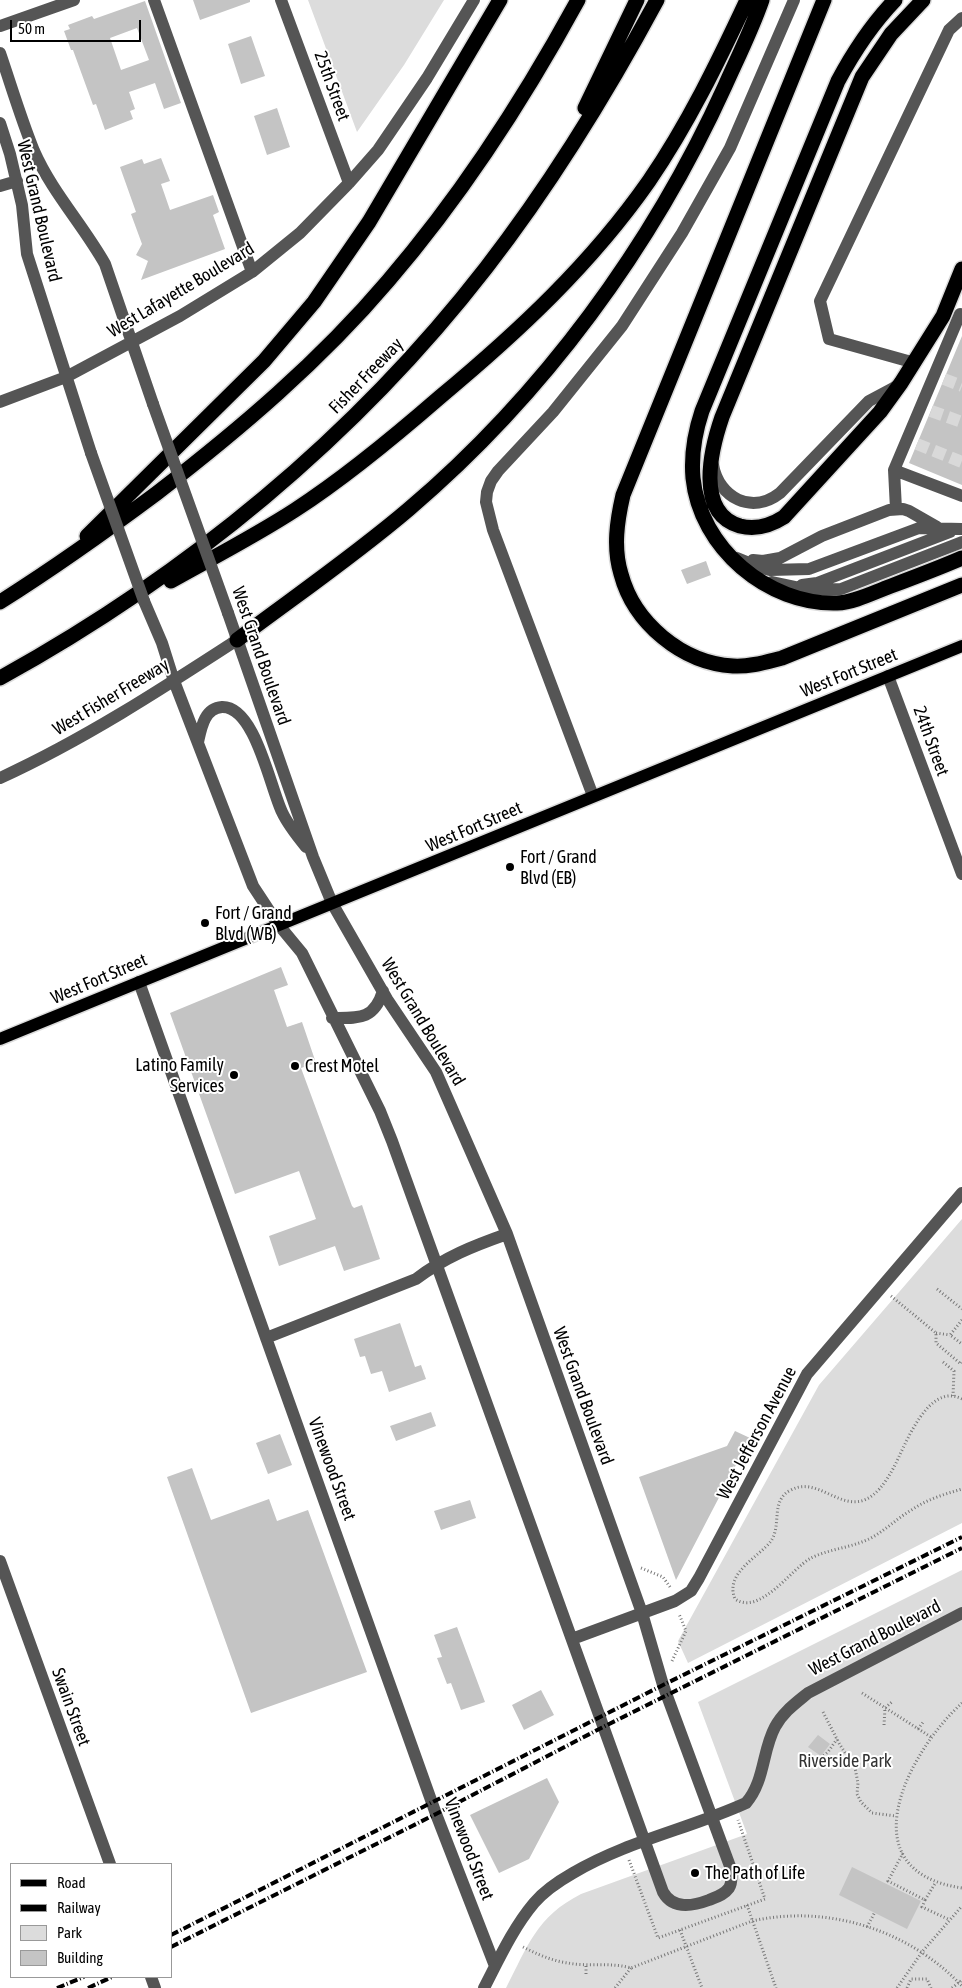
<!DOCTYPE html>
<style>
body{margin:0}
#map{position:relative;width:962px;height:1988px;overflow:hidden;background:#fff;font-family:"Asap Condensed",sans-serif}
canvas{display:block}
.legend{position:absolute;left:10px;top:1863px;width:162px;height:115px;box-sizing:border-box;background:#fff;border:1px solid #999;margin:0;padding:6px 9px;list-style:none;font-size:15px;color:#000}
.legend li{display:flex;align-items:center;gap:10px;height:25px}
.legend b{width:25px;border:1px solid #999}
.scale{position:absolute;left:10px;top:20px;width:131px;height:22px;box-sizing:border-box;border:2px solid #000;border-top:0;padding-left:6px;font-size:15px;line-height:18px;white-space:nowrap;color:#000;-webkit-text-stroke:4px #fff;paint-order:stroke}
</style>
<div id="map">
<canvas width="962" height="1988"></canvas>
<ul class="legend">
<li><b style="height:6px;background:#000"></b>Road</li>
<li><b style="height:6px;background:#000"></b>Railway</li>
<li><b style="height:14px;background:#dcdcdc"></b>Park</li>
<li><b style="height:14px;background:#c4c4c4"></b>Building</li>
</ul>
<div class="scale">50 m</div>
</div>
<script>
const ctx = document.querySelector('canvas').getContext('2d');
ctx.lineJoin = 'round';
function fillPath(path, color) {
  ctx.fillStyle = color;
  ctx.fill(path, 'evenodd');
}
function strokePath(path, color, width, dash) {
  ctx.strokeStyle = color;
  ctx.lineWidth = width;
  ctx.lineCap = dash ? 'butt' : 'round';
  ctx.setLineDash(dash || []);
  ctx.stroke(path);
}
function drawText(font, color, halo, rows, align = 'center') {
  ctx.font = font + ' "Asap Condensed",sans-serif';
  ctx.lineWidth = 4;
  ctx.setLineDash([]);
  ctx.textBaseline = 'middle';
  ctx.strokeStyle = halo;
  ctx.fillStyle = color;
  for (const [text, x, y, turn = 0] of rows) {
    ctx.save();
    ctx.translate(x, y);
    ctx.rotate((+turn || 0) * Math.PI / 180);
    ctx.textAlign = isNaN(turn) ? turn : align;
    if (halo) ctx.strokeText(text, 0, 0);
    ctx.fillText(text, 0, 0);
    ctx.restore();
  }
}
fillPath(new Path2D(`
 M308,0h136l-40,65 -47,67z
 M962,1219v304l-274,140 -10,-22 141,-256z
 M962,1570v418h-456c22,-42 30,-71 75,-94l166,-60 -49,-132z`), '#dcdcdc');
fillPath(new Path2D(`
 M193,0h57v2l-50,18z
 M145,1l36,102 -17,6 -9,-26 -26,9 6,17 -5,2 3,8 -28,11 -9,-26 -3,1 -20,-55h-2l-7,-19 6,-2 -2,-4 24,-9 2,3zM137,28l12,32 -28,10 -11,-32z
 M251,36l14,40 -24,8 -13,-40z
 M277,108l13,39 -23,8 -13,-39z
 M161,158l9,23 -9,3 9,26 43,-15 6,17 -6,3 12,34 -84,31 7,-19 -12,-6 6,-11 -11,-30 5,-2 -16,-45 22,-8 2,5z
 M962,336v149l-53,-22z
 M706,561l5,14 -24,9 -6,-14z
 M281,967l7,18 -14,5 13,37 15,-5 14,41 -15,5 51,138 2,2 8,-3 18,54 -36,12 -9,-25 -56,20 -10,-30 47,-17 -17,-48 -64,23 -65,-181z
 M400,1323l15,44 6,-2 5,14 -37,13 -7,-21 -11,3 -6,-18 -5,1 -6,-18z
 M431,1412l5,14 -40,15 -6,-15z
 M735,1431l15,7 -74,142 -37,-103 88,-31z
 M280,1434l12,31 -24,9 -12,-31z
 M192,1468l19,52 58,-21 8,22 31,-11 59,162 -116,41 -84,-236z
 M470,1500l6,18 -35,12 -7,-19z
 M457,1627l28,75 -24,8 -10,-27 -4,1 -10,-26 5,-1 -8,-22z
 M541,1690l13,25 -30,15 -12,-25z
 M818,1735l12,9 -9,12 -13,-9z
 M547,1778l12,24 -30,57 -30,14 -29,-58z
 M852,1867l69,34 -14,28 -68,-34z`), '#c4c4c4');
strokePath(new Path2D(`
 M944,379l18,7
 M931,411l31,11
 M917,444l45,18`), '#d9d9d9', 12, [12, 6]);
const major = new Path2D(`
 M0,1039l962,-393`);
const highway = new Path2D(`
 M824,0l-201,495c-6,26 -10,53 -2,79 13,49 61,89 112,92 17,1 33,-4 49,-8l180,-73
 M895,0c-23,24 -41,51 -57,81l-136,330c-7,21 -11,44 -9,67 7,70 75,127 144,125 19,-1 37,-11 54,-17 24,-9 48,-18 71,-28
 M923,0l-32,34 -29,43 -140,340c-11,32 -27,96 18,109 16,4 30,0 44,-9l96,-105 21,-29 42,-67 19,-47
 M585,108l52,-108
 M87,536l177,-175 50,-59 55,-80 131,-222
 M171,581c41,-23 84,-45 124,-71 51,-33 99,-73 145,-113 78,-65 151,-133 209,-216 39,-57 69,-119 98,-181
 M0,602c54,-34 106,-71 157,-109 83,-64 163,-132 231,-212 74,-86 136,-182 190,-281
 M237,640c57,-43 117,-84 172,-131 134,-114 243,-262 316,-423 13,-29 27,-57 37,-86
 M0,678c187,-103 355,-241 486,-410 65,-84 121,-175 171,-268`);
strokePath(major, '#dbdbdb', 15);
strokePath(highway, '#dbdbdb', 18);
strokePath(new Path2D(`
 M937,1289l25,20
 M891,1296l45,37v10l25,21 1,-2
 M962,1320l-12,15 12,9
 M936,1333l14,2
 M943,1362l11,9 -1,25
 M962,1399c-34,-18 -57,47 -68,68 -39,74 -68,4 -103,23 -21,10 -9,35 -20,51 -12,16 -47,32 -36,58 25,17 56,-30 76,-41 18,-9 39,-10 58,-19 16,-8 28,-21 44,-30 15,-10 32,-15 49,-20
 M641,1568l22,9 7,10
 M672,1661l14,-30 -7,-17
 M862,1693l69,44
 M962,1703c-54,49 -116,168 0,185
 M823,1712l17,33 15,23 3,15 -1,11 4,8 11,11 24,3
 M884,1725l1,-17 8,-7
 M918,1729l6,-8
 M818,1760l10,-8 9,-13
 M903,1853l-15,28 37,19 11,-18
 M629,1860l29,78 107,-39 -27,-79
 M925,1900l-3,7 28,13
 M747,1905l29,83
 M867,1927l8,-15
 M680,1930l22,58
 M523,1947c14,7 29,14 45,16 20,4 43,-1 63,5l121,-47c76,-17 157,9 210,65
 M586,1974v-9
 M615,1988l16,-20
 M897,1988l25,-36 40,-46
 M907,1988l4,-9h16l4,9
 M952,1988l10,-8`), '#777', 3, [1, 2.5]);
strokePath(new Path2D(`
 M154,0l98,272
 M281,0l68,183
 M0,26l74,-26
 M0,53c11,32 21,66 34,98 18,41 49,74 71,113l48,140
 M0,123l10,31 12,51 5,49 64,199
 M0,186l17,-5
 M960,314l-66,156 68,26
 M915,363l-86,-24 -9,-38 129,-271 13,-12
 M0,402l66,-25 114,-61 72,-44 48,-39 49,-50 29,-33 49,-72 47,-78
 M713,465c6,33 39,50 67,28l89,-92 30,-16
 M894,470l2,39
 M737,558l22,9 11,3 39,-1 110,-41 43,1
 M753,560l10,1 17,-3 42,-22 67,-26 14,-1 6,2 28,16
 M772,582l38,8 31,-1 121,-47
 M802,585l15,-2 133,-51
 M144,601l18,42 12,38 79,205 25,38 24,29 78,158 12,30 271,751c10,18 30,14 46,8 7,-3 15,-5 20,-12 4,-6 2,-13 2,-19l-68,-184 -21,-72 -135,-379 -71,-162 -49,-73 -55,-96 -19,-46 -85,-244
 M888,676l74,198
 M198,742c3,-13 6,-34 24,-35 33,-1 48,80 60,105 6,13 15,24 24,35
 M0,778c83,-38 160,-88 237,-138
 M593,796l-100,-266 -7,-28 1,-10 4,-11 7,-10 55,-59 69,-86 60,-93 48,-85 64,-148
 M139,982l297,832 59,152
 M332,1018c27,0 42,2 51,-27
 M266,1338l150,-59c29,-22 57,-33 91,-45
 M0,1561l110,303
 M572,1639l103,-38 16,-10 8,-13 108,-204 155,-181
 M151,1977l4,11
 M484,1988c15,-29 29,-60 50,-85 11,-13 25,-22 39,-30 54,-32 116,-44 173,-70 19,-22 16,-52 29,-76 8,-15 21,-24 33,-34l154,-80`), '#555', 12);
strokePath(major, '#000', 12);
strokePath(highway, '#000', 15);
strokePath(new Path2D(`
 M171,1935l492,-250 299,-148
 M171,1947l265,-133 169,-88 357,-178
 M57,1988l27,-11
 M88,1988l24,-11`), '#000', 4, [8, 2.5, 1, 2.5]);
strokePath(new Path2D(`
 M153,404l75,209
 M91,453l53,148`), '#555', 12);
for (const [x, y, r, color] of [
 [510,867,5,"#000"],
 [205,923,5,"#000"],
 [295,1066,5,"#000"],
 [234,1075,5,"#000"],
 [695,1873,5,"#000"]
]) {
  const dot = new Path2D();
  dot.arc(x, y, r, 0, 2 * Math.PI);
  ctx.fillStyle = color;
  ctx.fill(dot);
  strokePath(dot, '#fff', 2);
}
drawText('18px', '#000', '#fff', [
 ["25th Street",332,86,70],
 ["West Grand Boulevard",39,211,77],
 ["West Lafayette Boulevard",181,290,-31],
 ["Fisher Freeway",366,376,-46],
 ["West Grand Boulevard",261,656,71],
 ["West Fort Street",849,673,-22],
 ["West Fisher Freeway",111,697,-31],
 ["24th Street",931,741,70],
 ["West Fort Street",474,827,-23],
 ["West Fort Street",99,979,-23],
 ["West Grand Boulevard",423,1022,59],
 ["West Grand Boulevard",583,1396,70],
 ["West Jefferson Avenue",757,1433,-62],
 ["Vinewood Street",332,1469,70],
 ["West Grand Boulevard",875,1638,-27],
 ["Swain Street",71,1707,70],
 ["Vinewood Street",469,1849,69]
]);
drawText('18px', '#000', '#fff', [
 ["Fort / Grand",520,857],
 ["Blvd (EB)",520,878],
 ["Fort / Grand",215,913],
 ["Blvd (WB)",215,934],
 ["Latino Family",224,1065,"right"],
 ["Services",224,1086,"right"],
 ["Crest Motel",305,1066],
 ["The Path of Life",705,1873]
], 'left');
drawText('18px', '#333', '#fff', [
 ["Riverside Park",845,1761]
]);
</script>
